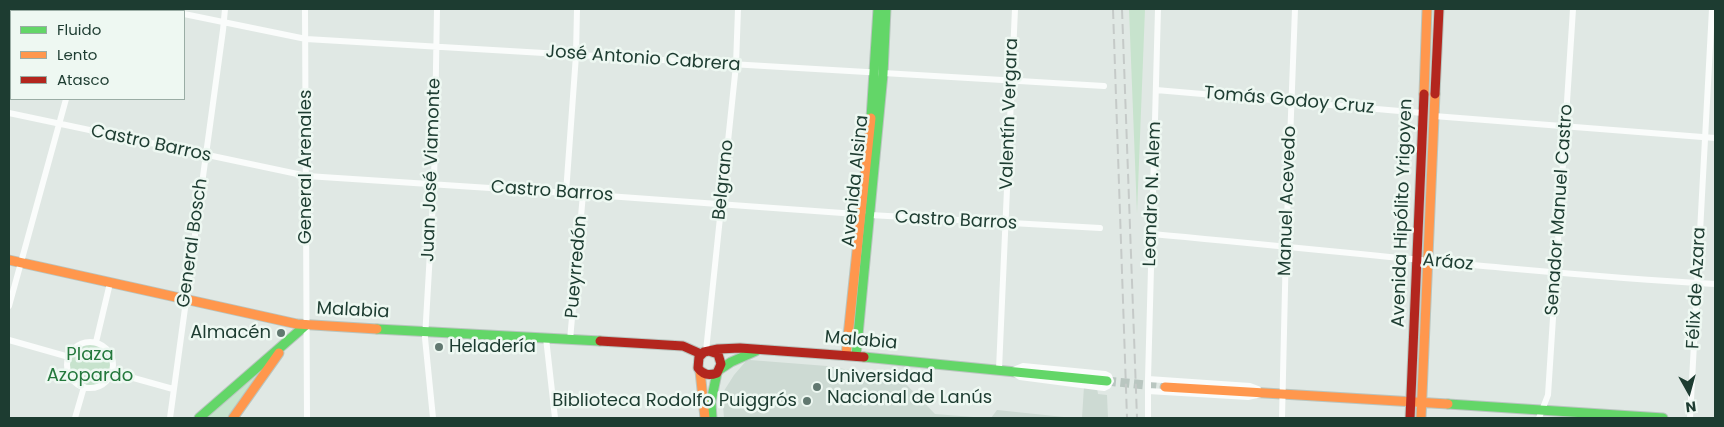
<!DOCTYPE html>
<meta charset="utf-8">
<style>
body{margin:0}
#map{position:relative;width:1724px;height:427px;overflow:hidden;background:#e0e8e4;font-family:Poppins,sans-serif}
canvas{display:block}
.frame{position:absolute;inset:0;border:10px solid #1d3c31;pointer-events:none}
.legend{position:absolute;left:10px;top:10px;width:175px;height:90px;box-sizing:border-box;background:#eef8f2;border:1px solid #9aada5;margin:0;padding:6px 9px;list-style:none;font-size:15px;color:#1d3c31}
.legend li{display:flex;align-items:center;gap:10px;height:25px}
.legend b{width:25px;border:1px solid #9aada5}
.north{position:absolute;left:1664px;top:367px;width:50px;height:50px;-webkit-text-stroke:4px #eef8f2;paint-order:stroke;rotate:173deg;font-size:14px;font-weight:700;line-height:20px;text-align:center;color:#1d3c31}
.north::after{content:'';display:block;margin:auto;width:18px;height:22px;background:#1d3c31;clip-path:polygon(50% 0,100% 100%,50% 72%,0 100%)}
</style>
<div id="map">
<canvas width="1724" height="427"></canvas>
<div class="frame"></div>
<ul class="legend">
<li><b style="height:6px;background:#63d668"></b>Fluido</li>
<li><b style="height:6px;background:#ff974d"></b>Lento</li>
<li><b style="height:6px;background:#b3261e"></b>Atasco</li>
</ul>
<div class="north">N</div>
</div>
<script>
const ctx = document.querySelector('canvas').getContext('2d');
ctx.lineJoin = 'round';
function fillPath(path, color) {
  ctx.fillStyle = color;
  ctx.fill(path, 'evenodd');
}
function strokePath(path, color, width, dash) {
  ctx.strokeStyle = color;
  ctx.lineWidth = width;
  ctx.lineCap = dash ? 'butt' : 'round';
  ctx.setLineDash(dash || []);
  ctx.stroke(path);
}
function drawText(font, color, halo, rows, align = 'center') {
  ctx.font = font + ' Poppins,sans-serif';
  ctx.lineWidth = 5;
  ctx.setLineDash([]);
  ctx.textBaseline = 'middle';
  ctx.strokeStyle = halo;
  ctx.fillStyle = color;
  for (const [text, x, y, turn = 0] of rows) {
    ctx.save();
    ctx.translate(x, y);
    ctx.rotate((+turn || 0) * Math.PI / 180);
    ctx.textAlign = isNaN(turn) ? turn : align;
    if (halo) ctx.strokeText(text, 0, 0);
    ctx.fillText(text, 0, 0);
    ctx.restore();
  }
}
fillPath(new Path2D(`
 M750,360l77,6 74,13 34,35 51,4h-262l-2,-24 12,-19 12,-14z
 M1084,386l13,2 1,6 9,1 1,23h-26z
 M997,410l67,7 11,1h-84z`), '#cddad3');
fillPath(new Path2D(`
 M1129,9h16l-8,204z
 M70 365a20 20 0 1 1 40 0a20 20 0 1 1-40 0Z
 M254,377l1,1 -28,40h-22z`), '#c7e3cd');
strokePath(new Path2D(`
 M1107,381l58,6`), '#b9c6c0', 9, [9, 4.5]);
const fast = new Path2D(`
 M871,118l7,-109
 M377,329l223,12
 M856,356l27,-282 3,-65
 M864,357l243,24
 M719,370l12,-8 25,-11
 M1448,404l215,14
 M199,418l107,-93
 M712,418l-1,-16 6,-29`);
const slow = new Path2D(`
 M1424,94l3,-85
 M9,260l288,64 80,5
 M846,355l25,-237
 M700,371l5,47
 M1165,387l283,17
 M233,418l46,-65
 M1421,418l14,-324`);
const jam = new Path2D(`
 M1435,94l4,-85
 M600,341l83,5 18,8
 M709,351l9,3 3,10 -4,9c-8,3 -14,2 -19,-5l1,-11 5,-5 14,-3 22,-1 124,9
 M1410,418l14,-324`);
strokePath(fast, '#b9c5bf', 11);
strokePath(slow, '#b9c5bf', 11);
strokePath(jam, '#b9c5bf', 11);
strokePath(new Path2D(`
 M162,9l10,2
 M305,9l2,409
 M90,11l1,-2
 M184,14l122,25 798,47
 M1156,90l267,23
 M9,113l298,63 259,17 304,22 230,13
 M1434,116l281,22
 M566,193l10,-138 1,-46
 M1152,234c188,17 375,39 563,50
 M9,306l57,-207
 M546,338l9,80
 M9,340l60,17
 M570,340l13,-146
 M96,342l14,-59
 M67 365a23 23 0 1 1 46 0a23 23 0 1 1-46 0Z
 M706,351l30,-286 2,-56
 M1023,366l82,8 4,2 2,5 -3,5 -4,2 -84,-11 -9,-6z
 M999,369l16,-360
 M112,372l61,17
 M1148,379l102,7 8,3
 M1148,391l100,6 13,-3
 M75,418l9,-31
 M170,418l53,-388 2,-21
 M433,418l-8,-80 9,-154 3,-175
 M1148,418v-39l10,-370
 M1282,418l4,-172 9,-237
 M1539,418l9,-23 25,-386
 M1690,418l22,-409`), '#fafcfb', 6);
strokePath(fast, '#63d668', 9);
strokePath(slow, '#ff974d', 9);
strokePath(jam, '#b3261e', 9);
strokePath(new Path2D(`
 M1113,9l14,409
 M1122,9l15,409`), '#c5cac8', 2, [10, 5]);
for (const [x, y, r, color] of [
 [281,333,5,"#617870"],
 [439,347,5,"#617870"],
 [817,387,5,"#617870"],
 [807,401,5,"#617870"]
]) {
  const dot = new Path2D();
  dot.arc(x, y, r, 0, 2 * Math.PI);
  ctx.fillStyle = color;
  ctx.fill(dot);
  strokePath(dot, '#eef8f2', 2);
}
drawText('18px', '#1d3c31', '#eef8f2', [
 ["José Antonio Cabrera",643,59,4],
 ["Tomás Godoy Cruz",1289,101,5],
 ["Valentín Vergara",1010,114,-88],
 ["Castro Barros",151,144,12],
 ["General Arenales",306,167,-90],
 ["Juan José Viamonte",432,170,-88],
 ["Belgrano",724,180,-84],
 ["Avenida Alsina",856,181,-84],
 ["Castro Barros",552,192,4],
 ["Leandro N. Alem",1153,194,-88],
 ["Manuel Acevedo",1288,201,-88],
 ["Senador Manuel Castro",1560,210,-86],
 ["Avenida Hipólito Yrigoyen",1403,213,-88],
 ["Castro Barros",956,221,3],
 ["General Bosch",193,243,-82],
 ["Aráoz",1448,263,5],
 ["Pueyrredón",577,267,-85],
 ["Félix de Azara",1697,288,-87],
 ["Malabia",353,311,3],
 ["Malabia",861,341,5]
]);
drawText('18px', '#1d3c31', '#eef8f2', [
 ["Almacén",271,333],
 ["Heladería",449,347,"left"],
 ["Universidad",827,377,"left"],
 ["Nacional de Lanús",827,398,"left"],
 ["Biblioteca Rodolfo Puiggrós",797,401]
], 'right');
drawText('18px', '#23783c', '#eef8f2', [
 ["Plaza",90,355],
 ["Azopardo",90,376]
]);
</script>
